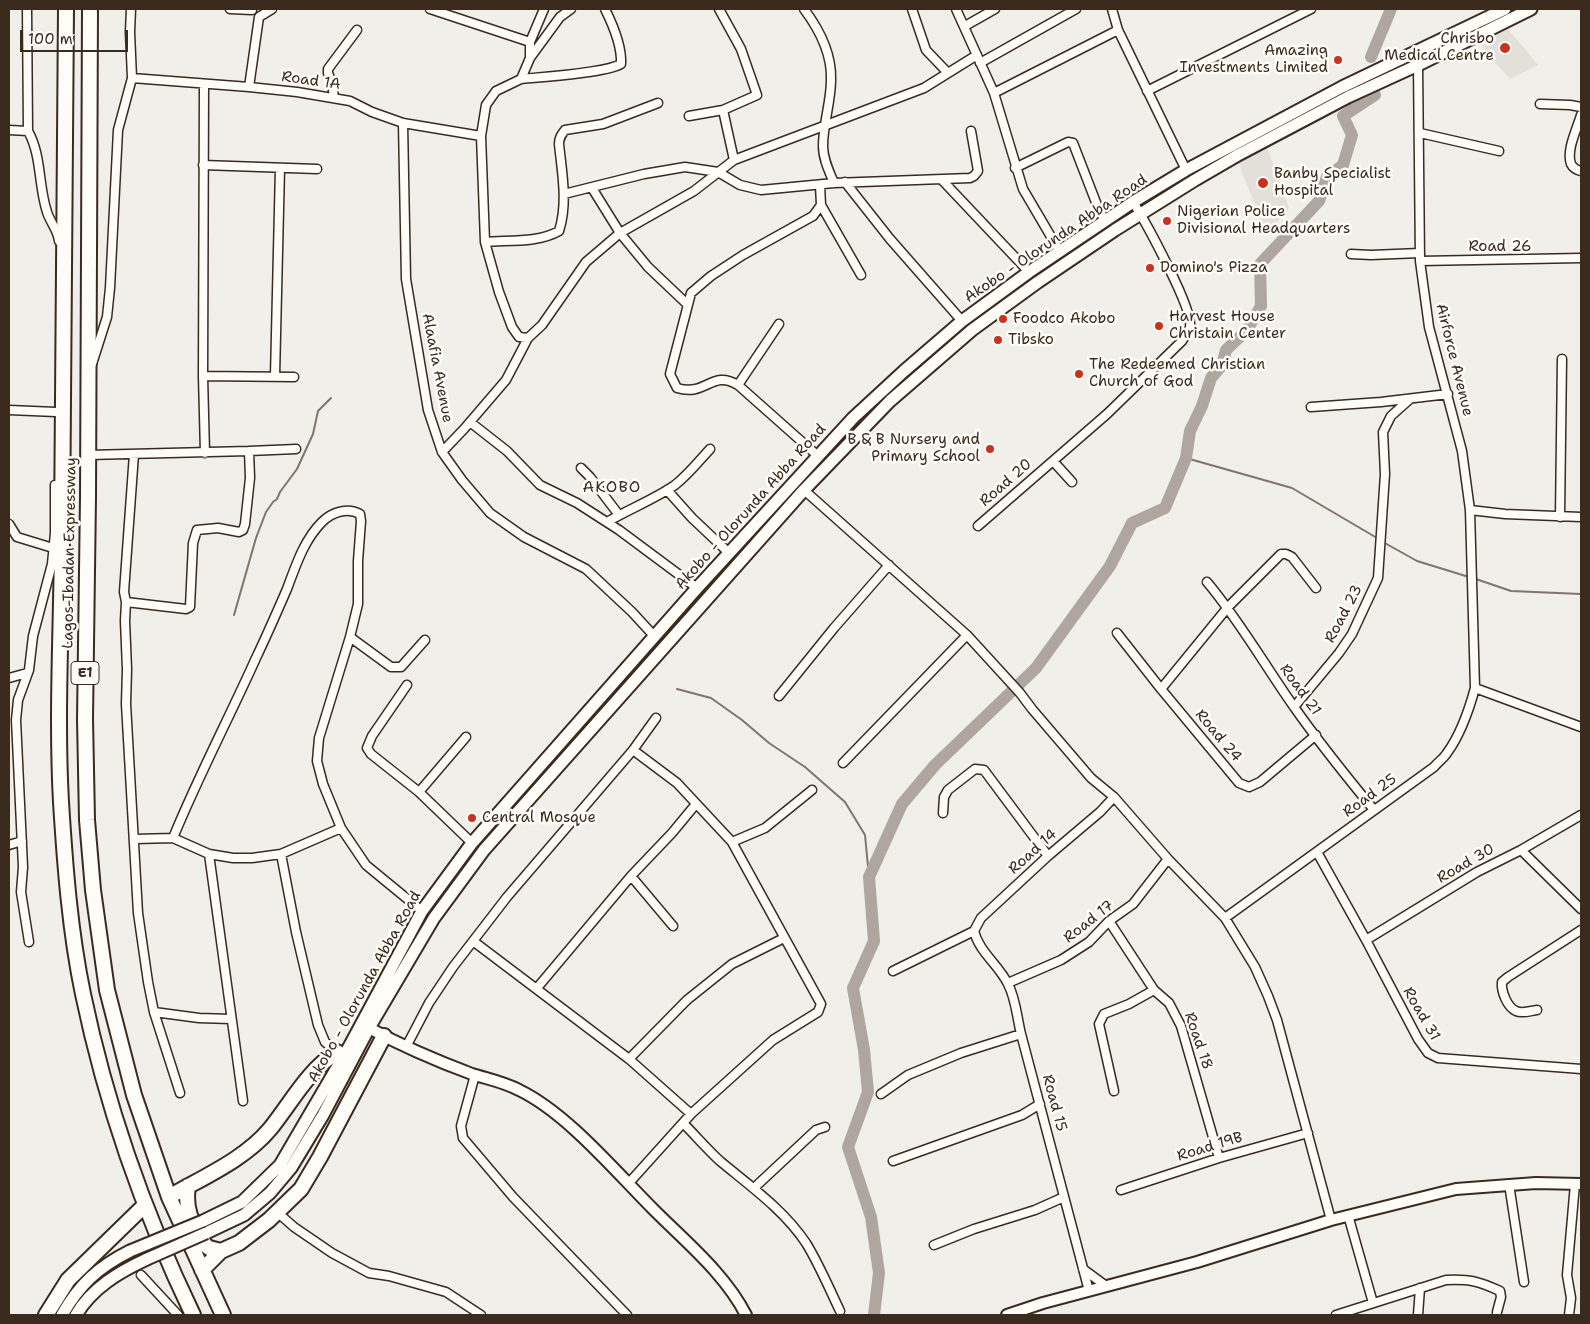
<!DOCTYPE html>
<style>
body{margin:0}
#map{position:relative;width:1590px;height:1324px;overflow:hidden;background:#f1efea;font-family:"Shantell Sans",sans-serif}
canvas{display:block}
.frame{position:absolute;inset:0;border:10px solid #3b2a1e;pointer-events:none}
.scale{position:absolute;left:20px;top:30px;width:108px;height:22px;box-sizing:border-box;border:2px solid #3b2a1e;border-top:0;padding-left:6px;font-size:15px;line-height:18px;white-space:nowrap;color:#3b2a1e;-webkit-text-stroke:4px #fdfcf7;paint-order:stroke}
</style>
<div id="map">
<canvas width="1590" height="1324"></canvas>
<div class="frame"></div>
<div class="scale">100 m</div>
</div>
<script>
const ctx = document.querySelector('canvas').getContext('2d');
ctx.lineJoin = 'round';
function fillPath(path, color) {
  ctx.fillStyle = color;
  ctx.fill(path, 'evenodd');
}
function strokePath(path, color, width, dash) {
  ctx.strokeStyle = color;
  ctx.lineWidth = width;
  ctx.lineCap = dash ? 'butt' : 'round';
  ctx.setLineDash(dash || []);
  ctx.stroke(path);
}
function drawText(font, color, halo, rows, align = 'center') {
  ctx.font = font + ' "Shantell Sans",sans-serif';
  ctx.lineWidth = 5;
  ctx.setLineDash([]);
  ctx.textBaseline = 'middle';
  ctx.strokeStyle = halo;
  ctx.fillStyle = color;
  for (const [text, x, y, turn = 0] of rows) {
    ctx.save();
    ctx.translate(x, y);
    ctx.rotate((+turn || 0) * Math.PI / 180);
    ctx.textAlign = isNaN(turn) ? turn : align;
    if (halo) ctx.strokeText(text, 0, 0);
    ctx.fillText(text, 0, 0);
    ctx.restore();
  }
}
fillPath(new Path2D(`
 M1508,29l30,36 -28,14 -22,-24 -8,-13z
 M1265,142l24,66 -22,26 -31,-77z`), '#e3e0da');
strokePath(new Path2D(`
 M1186,458l106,30 85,50
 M1383,542l34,19 52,16
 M1473,578l38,13 70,3
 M234,615l22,-77 10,-26 7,-10 4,-3 3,-7 17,-23 16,-35 5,-23 13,-13
 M677,689l34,9 31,22 27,23 36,24 40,35 20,33 4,42`), '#80746b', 2);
strokePath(new Path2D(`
 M1371,57l20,-48
 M874,1315l5,-42 -8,-56 -23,-70 20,-55 -4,-42 -11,-62 21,-47 -5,-64 33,-73 33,-39 101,-97 74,-102 22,-43 33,-15 21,-50 4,-27 12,-25 9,-28 11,-13 4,-15 21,-20 14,-24 -1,-42 59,-63 8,-24 16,-12 9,-30 -9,-19 32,-21`), '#aea69f', 12);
const minor = new Path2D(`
 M27,9l1,122c14,25 10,54 19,81 3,10 11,18 12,29
 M230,9l22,1
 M430,9l100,33
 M804,9c15,20 28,45 27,71 0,22 -8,44 -8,66 0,13 6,25 11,37
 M912,9l14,41 22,23
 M956,9l38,84 29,96 37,63
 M1112,9l6,21 68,140
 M965,26l30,-17
 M530,58l30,-41 11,-8
 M980,63l96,-54
 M132,78l117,9 48,5 53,9 22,11 31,11 78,13
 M521,79c22,-2 84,-6 100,-15 1,-18 -8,-39 -16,-55
 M204,84l-1,292 2,77
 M249,87l10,-70 13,-8
 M1147,91l164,-82
 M994,93l124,-63
 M334,98l-2,-15 -4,-10v-4l29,-39
 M1540,104l30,1 11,2
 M723,110l11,50
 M1581,115c-4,14 -15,35 -10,49 2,4 6,6 10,7
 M689,116l34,-6 34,-15 -16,-46 -22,-40
 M403,123l3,156 22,131 14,42 20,28 28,33 34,24 62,32 46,43 23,25
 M9,130l19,1
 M1420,133l79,18
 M203,165l114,4
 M1015,168l53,-26 5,1 24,62 8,16
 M942,180l87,92
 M845,182l45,57 72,82
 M592,188l28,45 28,34 39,37
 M564,194l80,-20 41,-7 33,5 22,13 21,5 73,-7 136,-5 4,-2 4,-5 -7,-40
 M821,205l40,70
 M485,242c24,-2 53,1 74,-11 9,-28 3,-58 0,-87 0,-6 2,-9 6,-14l38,-6 55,-21
 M1351,254l20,1 49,-2
 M1420,261l161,-3
 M528,338l-9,-1 -7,-10 -13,-35 -14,-50 -4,-106 5,-31 10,-14 25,-12 9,-21v-16l14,-33
 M92,364l15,-47 3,-29 8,-158 14,-52 -2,-46 1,-23
 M203,376l91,1
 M275,376l5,-208
 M738,385l41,-61
 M1311,407l70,-5 67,-8
 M9,410l47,2
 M470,422l37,29 33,34 37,18 42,27 78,58
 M442,452l22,-23 42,-49 22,-42 14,-13 44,-63 34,-29 74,-42 40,-31 190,-72 53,-33
 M134,454l-10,138 2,10 -1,19 2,48 -1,35 12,209 10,69 6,30 26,81
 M88,455l161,-4 47,-2
 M818,456l-80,-71c-27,-16 -31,12 -61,3l-7,-14 21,-81 20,-17 32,-21 70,-39 8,-11 -1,-20
 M1053,461l19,21
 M581,468l9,9 29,38
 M667,490l25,28 37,35
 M804,490l163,145 53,58 12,16 59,69 23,19 54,62 57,59 30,49 13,29 9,24 54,200
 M1470,510l35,4 76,3
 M1560,517l2,-158
 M607,522c22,-13 48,-23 68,-37 13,-10 24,-24 35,-36
 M9,524l8,13 36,11
 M978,526l129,-112 75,-73c2,-4 7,-9 8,-14 4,-17 -45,-106 -57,-125
 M1207,582c32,38 57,82 85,122 25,36 54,72 82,106
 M126,602l60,7 4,-2 3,-64 4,-13 21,-2 21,4 4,-2 2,-6 5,-46 -1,-27
 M1117,633l44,56 78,94 10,4 11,-5 56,-47
 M350,637l41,30h10l24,-27
 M9,678l18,-5
 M407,685l-35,51 -5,12 4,6 48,38 53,51
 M1475,688l106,39
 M1161,689l67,-82 53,-53h5l6,3 24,31
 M779,696l55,-68 55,-63
 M1294,707l45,-54 13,-19 26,-56 7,-104 -2,-42 8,-16 19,-17
 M843,763l124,-128
 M419,792l47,-55
 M943,813l1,-16 4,-7 27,-21 9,1 64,86
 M173,838c25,-61 56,-120 83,-180 11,-23 21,-46 31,-69 9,-24 17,-49 35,-67 10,-10 26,-15 38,-8l1,7 -3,40v43l-8,33 -31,101 -2,23 6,23 18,44 25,37 56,46
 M135,839l38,-1 36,16 24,4h19l29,-4 60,-26
 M732,842l33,-14 47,-38
 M9,845l13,-4
 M1521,850l60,59
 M1317,852l49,88 52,99 10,14 10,5 143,11
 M209,854l34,247
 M281,854l15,78 22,93 7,17 12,10 1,-1
 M631,876l42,50
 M1225,918l209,-151c4,-5 10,-9 13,-14 14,-19 22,-43 28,-65l-5,-178 -8,-59 -33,-124 -9,-66 -2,-196
 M1109,921l45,69 15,13 12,23 38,132
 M974,931c5,21 25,34 34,53 8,15 9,34 13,50l68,257
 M974,931l7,-13 67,-62 52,-44 14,-15
 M1366,940l111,-68 44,-22 60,-35
 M473,941l156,118 62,55
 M29,942l-8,-50 2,-25 -7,-147 2,-20 11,-30 4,-34 19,-72 3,-31v-48
 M893,971l81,-40
 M1008,983l53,-23 28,-18 20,-21 24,-17 35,-45
 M537,988l94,-112 41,-43 24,-29
 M1537,1010c-7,1 -15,4 -21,1 -9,-4 -15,-20 -14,-29l6,-5 73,-47
 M154,1012l45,6 32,1
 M406,1047l23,-44 24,-36 54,-70 126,-147 23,-32
 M629,1059l58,-59 45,-36 52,-26
 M475,1075l-14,51 2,12 50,59 114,118
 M1114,1091l-15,-67 5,-10 25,-10 25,-14
 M881,1094l27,-19 53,-22 60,-19
 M683,1123c12,12 24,26 37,38 30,25 64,49 86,82 13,21 23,45 34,68
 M893,1161l129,-46 18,-11
 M628,1184l63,-70 82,-74 45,-28 3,-8 -89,-162 -55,-59 -44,-33
 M1509,1184l15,98
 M754,1188l62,-58 9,-3
 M1121,1190l98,-32 89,-25
 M277,1212l17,15 38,26 37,20 20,3 57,16 35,23
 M1348,1215l25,88
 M934,1245l40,-16 61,-19 29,-13
 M1083,1269l23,17
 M141,1275l37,40
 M1336,1315l110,-35c24,-1 32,1 54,11l1,6 -4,15
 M1418,1315l2,-27
 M1569,1315l2,-17 -4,-23 8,-91`);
const tertiary = new Path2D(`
 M369,1028c33,18 68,33 103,46 16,5 32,8 47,16 48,23 97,82 135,120 33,33 71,64 92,105
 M1007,1315l36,-12 154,-41 134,-42 125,-31 80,-6 45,1`);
const secondary = new Path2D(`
 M203,1221l39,-19 38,-37 69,-118 73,-136 50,-68 225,-255 156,-170 51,-47 58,-50 67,-49 104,-70 53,-32 156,-83 163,-78
 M206,1233l38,-18 26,-22 21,-25 32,-53 46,-87 65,-110 50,-68 320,-360 86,-89 82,-71 66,-48 77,-52 80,-50 43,-25 110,-58 70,-32 113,-56
 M62,1315c17,-30 36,-48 68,-64
 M76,1315c16,-27 43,-43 71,-56`);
const motorway = new Path2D(`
 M66,9c-1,173 -3,346 -4,520 0,91 -6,182 -1,273 4,64 9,130 22,192 23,111 61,219 110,321
 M90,9l-2,488 -3,222 2,101 6,70 14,100 27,105 35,102 54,118
 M188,1186c-4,25 5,38 17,59l4,3 12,3
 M169,1197c34,-20 75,-37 101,-68 21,-26 38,-59 67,-77
 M202,1270l19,-19 18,-8 30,-23 32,-31 19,-32 64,-121
 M46,1315l22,-35 77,-75`);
strokePath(minor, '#3b2a1e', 11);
strokePath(tertiary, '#3b2a1e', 14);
strokePath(secondary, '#3b2a1e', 15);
strokePath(motorway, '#3b2a1e', 18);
strokePath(minor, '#fdfcf7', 8);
strokePath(tertiary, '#fdfcf7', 10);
strokePath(secondary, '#fdfcf7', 11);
strokePath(motorway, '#fdfcf7', 14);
const secondaryBridge = new Path2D(`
 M130,1251l73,-30
 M147,1259l59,-26`);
strokePath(secondaryBridge, '#3b2a1e', 15, []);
strokePath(secondaryBridge, '#fdfcf7', 11);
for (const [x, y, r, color] of [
 [1505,48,6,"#c8321e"],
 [1338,60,5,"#c8321e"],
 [1263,183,6,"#c8321e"],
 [1167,221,5,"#c8321e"],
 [1150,268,5,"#c8321e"],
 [1003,319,5,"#c8321e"],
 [1159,326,5,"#c8321e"],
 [998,340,5,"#c8321e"],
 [1079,374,5,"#c8321e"],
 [990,449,5,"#c8321e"],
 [472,818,5,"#c8321e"]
]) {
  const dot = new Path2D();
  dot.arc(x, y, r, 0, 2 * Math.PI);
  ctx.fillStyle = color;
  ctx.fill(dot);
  strokePath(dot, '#fdfcf7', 2);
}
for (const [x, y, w] of [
 [85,673,28]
]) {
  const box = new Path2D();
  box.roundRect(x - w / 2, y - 11.5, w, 23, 4);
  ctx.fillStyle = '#fdfcf7';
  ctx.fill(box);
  strokePath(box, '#3b2a1e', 1);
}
drawText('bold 14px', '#3b2a1e', null, [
 ["E1",85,673]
]);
drawText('15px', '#3b2a1e', '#fdfcf7', [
 ["Chrisbo",1494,39,"right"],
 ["Medical Centre",1494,56,"right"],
 ["Amazing",1328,51,"right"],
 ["Investments Limited",1328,68,"right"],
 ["Banby Specialist",1274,174],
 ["Hospital",1274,191],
 ["Nigerian Police",1177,212],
 ["Divisional Headquarters",1177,229],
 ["Domino's Pizza",1160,268],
 ["Harvest House",1169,317],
 ["Christain Center",1169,334],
 ["Foodco Akobo",1013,319],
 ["Tibsko",1008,340],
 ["The Redeemed Christian",1089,365],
 ["Church of God",1089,382],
 ["B & B Nursery and",980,440,"right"],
 ["Primary School",980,457,"right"],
 ["Central Mosque",482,818]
], 'left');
drawText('15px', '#3b2a1e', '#fdfcf7', [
 ["Road 1A",311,81,8],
 ["Akobo - Olorunda Abba Road",1056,239,-34],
 ["Road 26",1500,247],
 ["Airforce Avenue",1454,360,76],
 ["Alaafia Avenue",437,368,79],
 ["Road 20",1006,483,-41],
 ["Akobo - Olorunda Abba Road",751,507,-48],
 ["Lagos-Ibadan Expressway",70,553,-89],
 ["Road 23",1344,614,-62],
 ["Road 21",1300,690,54],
 ["Road 24",1218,736,50],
 ["Road 25",1370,796,-36],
 ["Road 14",1033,852,-42],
 ["Road 30",1466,864,-30],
 ["Road 17",1089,922,-38],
 ["Akobo - Olorunda Abba Road",365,987,-61],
 ["Road 31",1421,1014,60],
 ["Road 18",1198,1041,71],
 ["Road 15",1054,1103,75],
 ["Road 19B",1210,1147,-17]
]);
ctx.letterSpacing = '1px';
drawText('16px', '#3b2a1e', '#fdfcf7', [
 ["AKOBO",612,488]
]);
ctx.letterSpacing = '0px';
</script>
